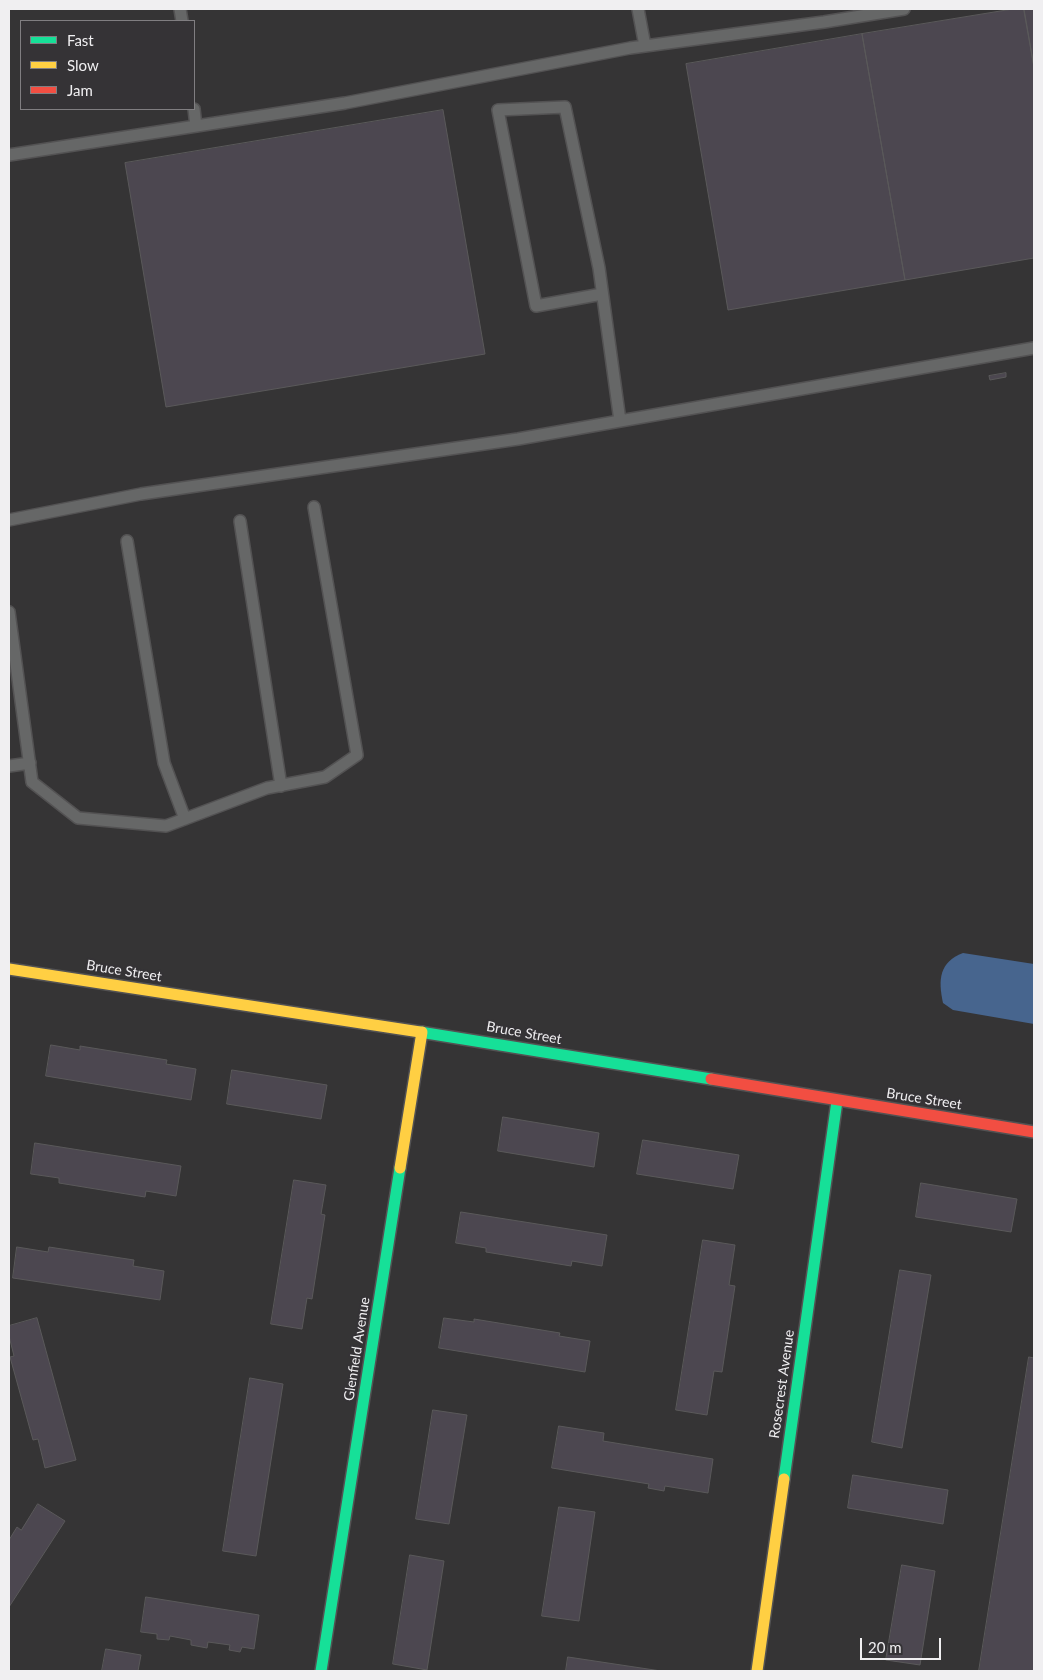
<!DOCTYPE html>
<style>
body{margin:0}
#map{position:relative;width:1043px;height:1680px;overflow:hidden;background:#353435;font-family:Lato,sans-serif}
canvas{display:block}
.frame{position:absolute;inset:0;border:10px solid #f0eff1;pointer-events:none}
.legend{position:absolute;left:20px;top:20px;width:175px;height:90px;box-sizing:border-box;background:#353336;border:1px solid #807e81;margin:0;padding:6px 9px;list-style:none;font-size:15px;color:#f0eff1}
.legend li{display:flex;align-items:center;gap:10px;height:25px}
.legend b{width:25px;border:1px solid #807e81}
.scale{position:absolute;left:860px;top:1638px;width:81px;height:22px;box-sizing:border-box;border:2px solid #f0eff1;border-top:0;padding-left:6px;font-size:15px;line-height:18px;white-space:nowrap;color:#f0eff1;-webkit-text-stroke:4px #353336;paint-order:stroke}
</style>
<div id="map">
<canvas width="1043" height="1680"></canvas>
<div class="frame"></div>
<ul class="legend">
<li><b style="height:6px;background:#16e098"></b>Fast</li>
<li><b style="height:6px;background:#ffcf43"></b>Slow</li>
<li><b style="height:6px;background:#f24e42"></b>Jam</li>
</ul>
<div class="scale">20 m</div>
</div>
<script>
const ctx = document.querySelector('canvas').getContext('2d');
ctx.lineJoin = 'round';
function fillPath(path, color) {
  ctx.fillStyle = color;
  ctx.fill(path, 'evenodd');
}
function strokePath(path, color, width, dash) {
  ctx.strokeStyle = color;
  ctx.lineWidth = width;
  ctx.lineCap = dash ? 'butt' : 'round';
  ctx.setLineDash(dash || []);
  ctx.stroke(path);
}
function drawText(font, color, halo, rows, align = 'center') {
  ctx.font = font + ' Lato,sans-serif';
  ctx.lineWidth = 4;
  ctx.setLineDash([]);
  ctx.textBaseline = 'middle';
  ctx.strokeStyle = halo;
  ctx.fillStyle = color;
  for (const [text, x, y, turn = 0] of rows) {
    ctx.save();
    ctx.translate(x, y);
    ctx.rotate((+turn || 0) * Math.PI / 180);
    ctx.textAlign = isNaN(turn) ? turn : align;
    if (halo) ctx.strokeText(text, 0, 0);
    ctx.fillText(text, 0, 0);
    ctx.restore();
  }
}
fillPath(new Path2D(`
 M963,953l71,11v60l-81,-14 -10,-7c-5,-23 -4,-41 20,-50z`), '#47658e');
const building = new Path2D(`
 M1013,9h11l10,58v191l-129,22 -43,-246z
 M1024,9h10v58z
 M862,34l43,246 -177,30 -42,-246z
 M443,110l42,244 -319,53 -41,-244z
 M1006,373v4l-16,3 -1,-4z
 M51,1045l29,5v-4l87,14 -1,4 30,5 -5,31 -145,-24z
 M232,1070l95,15 -6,34 -94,-15z
 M503,1117l96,16 -5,34 -96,-16z
 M643,1140l96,15 -6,34 -96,-15z
 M35,1143l146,23 -5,30 -30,-5 -1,6 -86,-14v-5l-28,-4z
 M294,1180l32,5 -5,29 4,1 -13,84 -5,-1 -5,31 -31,-5z
 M921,1183l96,16 -6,33 -95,-15z
 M461,1212l146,23 -5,31 -30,-5 -1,5 -85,-14v-4l-30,-5z
 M703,1240l32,5 -6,40 6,1 -13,86 -8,-1 -7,44 -31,-5z
 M17,1247l31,5 1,-5 85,13 -1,6 31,5 -4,29 -147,-22z
 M900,1270l31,5 -29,173 -30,-6z
 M37,1318l39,142 -31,8 -7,-29 -5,1 -23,-83 4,-1 -5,-20v-10z
 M444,1318l30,4v-3l86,14 -1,3 31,5 -5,31 -146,-24z
 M1029,1357l5,1v313h-55z
 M250,1378l33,6 -27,172 -33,-5z
 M433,1410l34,5 -18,109 -33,-5z
 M559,1426l45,7 -1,8 110,18 -5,34 -43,-7 -1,5 -16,-3 1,-4 -97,-16z
 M853,1475l95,15 -5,34 -95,-16z
 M38,1504l27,17 -56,86v-67l8,-13 4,3z
 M559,1507l36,5 -16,109 -37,-5z
 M410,1555l34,6 -17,109 -34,-6z
 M902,1565l33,6 -15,94 -34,-5z
 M146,1597l113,18 -5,34 -12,-2 -2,5 -11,-2 1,-5 -22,-3 -1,6 -16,-3v-5l-21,-4 -1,4 -12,-1v-5l-16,-2z
 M106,1649l35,6 -3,16h-36z
 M568,1657l93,14h-95z`);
fillPath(building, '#4c4750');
strokePath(building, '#5a595a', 1);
const lane = new Path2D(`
 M180,9l2,12
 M638,9l7,37
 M194,109l2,17
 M9,155l336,-52 285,-55 194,-26 80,-13
 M602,294l-66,12 -38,-196 67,-3 34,161 21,153
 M9,520l132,-26 377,-55 516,-91
 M240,521l41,265
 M127,541l37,222 21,56
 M9,612l23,170 46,36 88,8 101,-38 58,-11 32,-22 -43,-248
 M9,766l21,-3`);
const fast = new Path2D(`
 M420,1032l291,47
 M784,1479l53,-378
 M321,1671l79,-503`);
const slow = new Path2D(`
 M9,969l411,63
 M400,1168l22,-136
 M757,1671l27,-192`);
const jam = new Path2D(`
 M711,1079l323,53`);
strokePath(lane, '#535253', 14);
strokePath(fast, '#535253', 14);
strokePath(slow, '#535253', 14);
strokePath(jam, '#535253', 14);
strokePath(lane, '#666767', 11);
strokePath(fast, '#16e098', 11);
strokePath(slow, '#ffcf43', 11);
strokePath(jam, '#f24e42', 11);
drawText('14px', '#f0eff1', '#353336', [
 ["Bruce Street",124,971,9],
 ["Bruce Street",524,1033,10],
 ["Bruce Street",924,1099,9],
 ["Glenfield Avenue",357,1349,-81],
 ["Rosecrest Avenue",782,1384,-82]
]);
</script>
